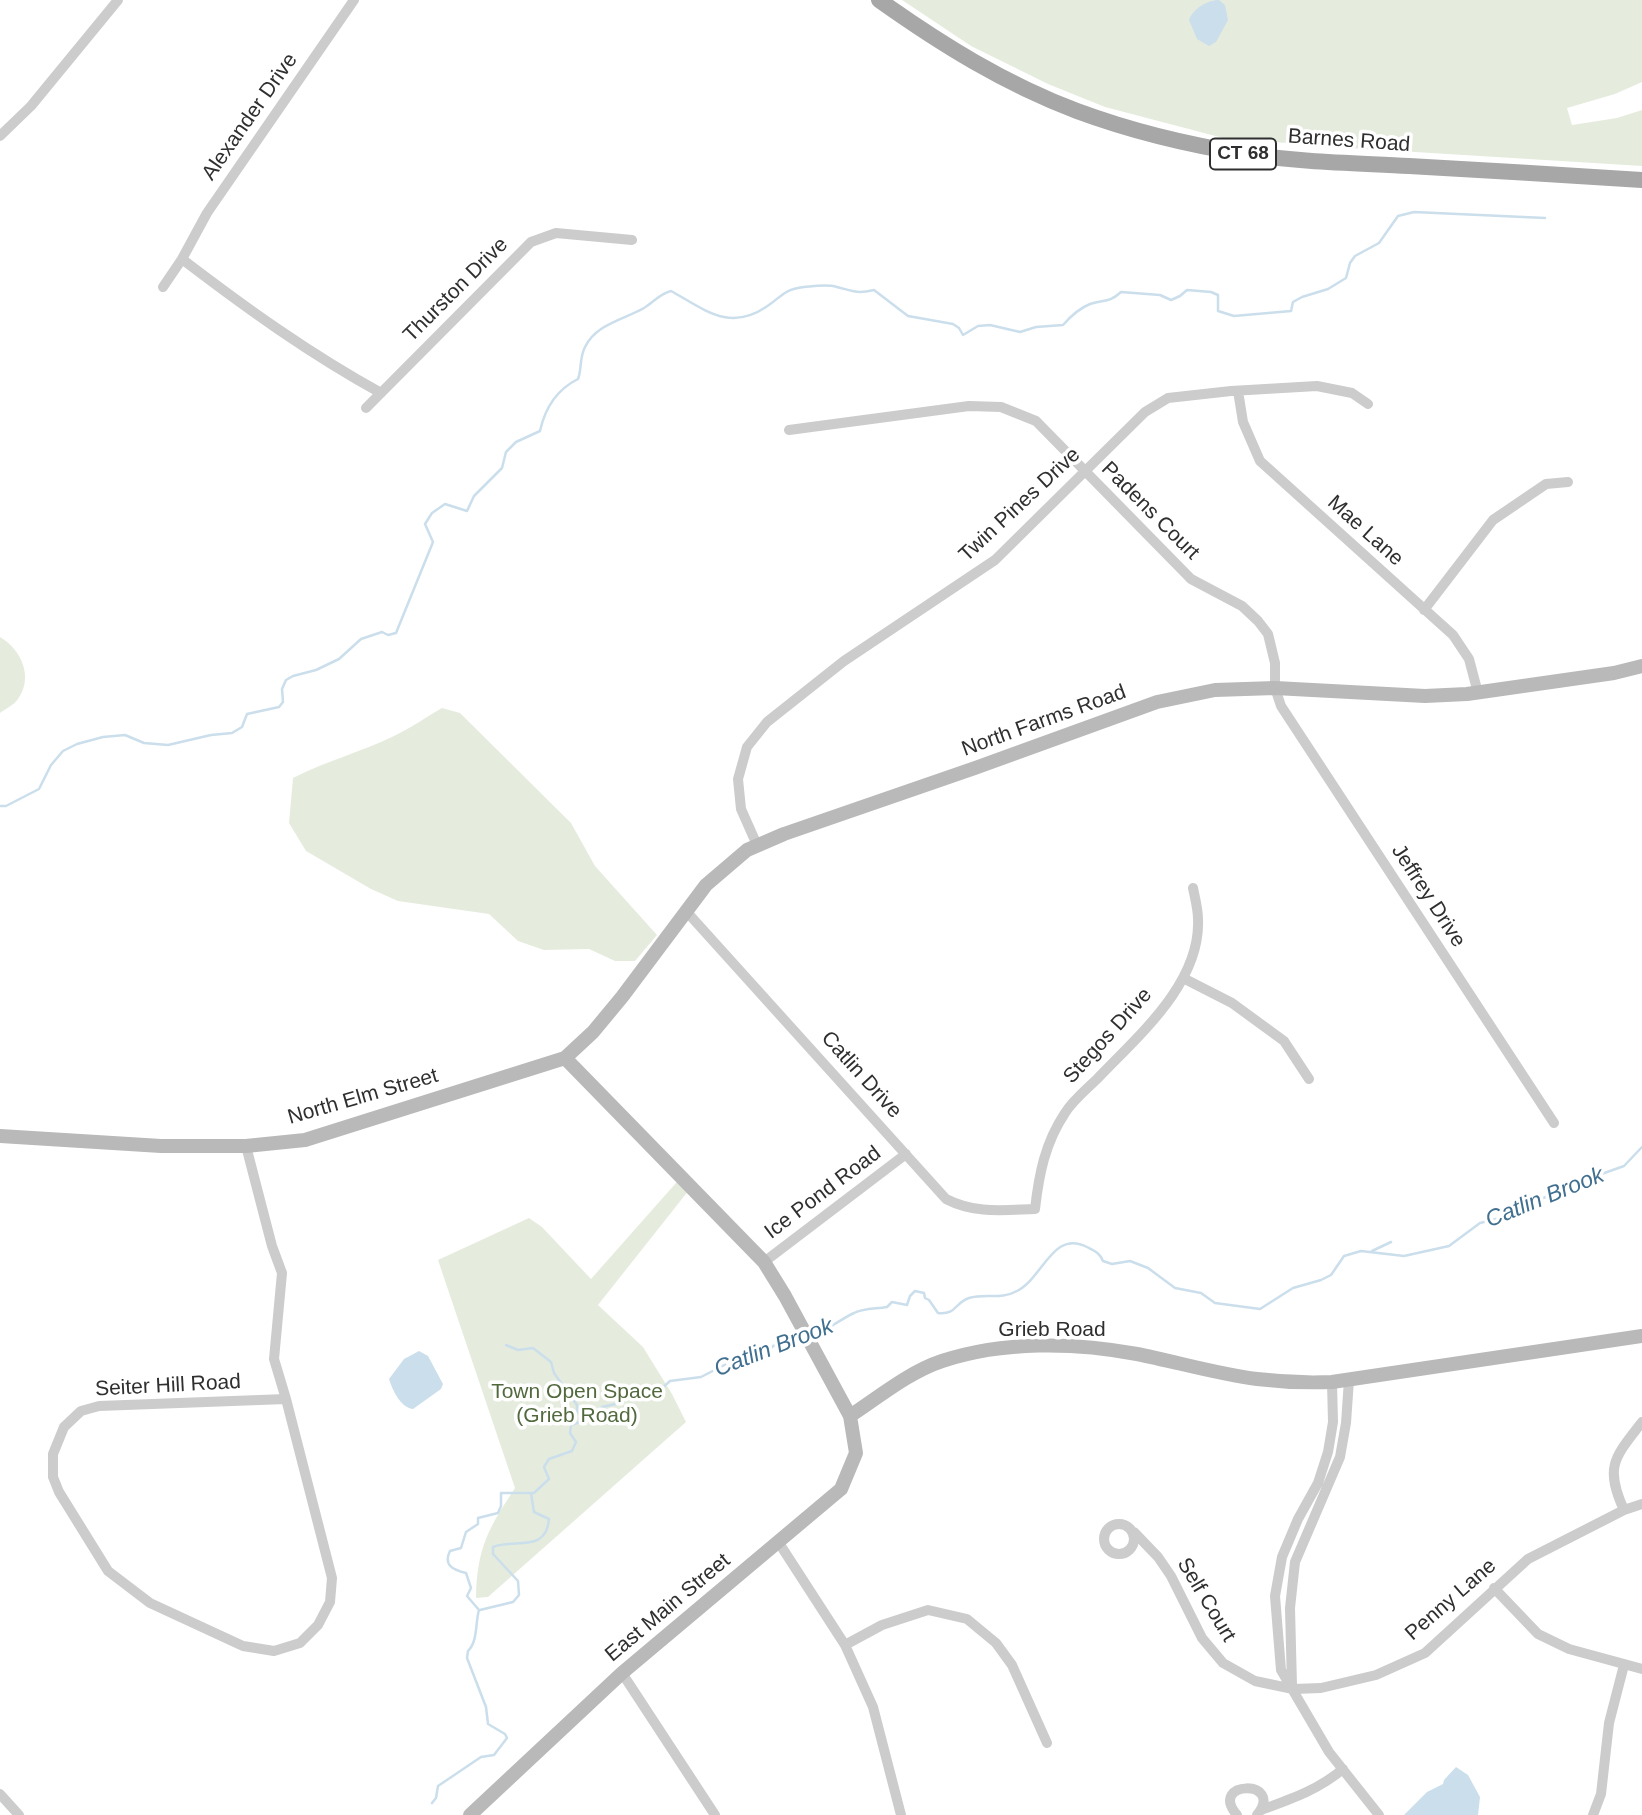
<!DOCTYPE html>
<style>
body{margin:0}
canvas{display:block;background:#fff}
</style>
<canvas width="1642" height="1815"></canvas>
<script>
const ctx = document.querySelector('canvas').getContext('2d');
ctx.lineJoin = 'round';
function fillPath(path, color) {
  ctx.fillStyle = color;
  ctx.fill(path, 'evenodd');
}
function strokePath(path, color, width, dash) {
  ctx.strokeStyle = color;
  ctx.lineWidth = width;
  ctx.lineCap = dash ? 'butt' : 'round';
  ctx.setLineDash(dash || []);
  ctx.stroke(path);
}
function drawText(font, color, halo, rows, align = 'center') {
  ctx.font = font + ' Arial,sans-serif';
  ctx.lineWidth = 7;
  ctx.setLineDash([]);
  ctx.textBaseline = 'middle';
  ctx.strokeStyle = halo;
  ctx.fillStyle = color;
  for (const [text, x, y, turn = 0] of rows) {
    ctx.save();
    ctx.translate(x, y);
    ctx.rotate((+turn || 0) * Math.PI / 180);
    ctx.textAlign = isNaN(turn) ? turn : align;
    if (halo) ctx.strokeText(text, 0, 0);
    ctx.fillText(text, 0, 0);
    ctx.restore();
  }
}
fillPath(new Path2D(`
 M902,0h740v82l-27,12 -48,14 5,17 45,-7 25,-8v56l-292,-18 -127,-10 -118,-31 -57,-23 -77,-38z
 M0,637c21,12 34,40 18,62 -4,6 -13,10 -18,14z
 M442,708l18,5 111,110 24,43 62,69 -22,26h-20l-26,-12 -45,1 -26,-9 -29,-27 -91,-13 -27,-12 -65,-38 -17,-28 4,-45c33,-17 68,-26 101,-42 17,-8 32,-19 48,-28z
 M683,1175l10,10 -95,120 45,42 29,47 14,28 -198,175 -12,1c1,-50 12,-69 39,-110l-77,-228 91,-42 13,9 49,52z`), '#e5ecde');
fillPath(new Path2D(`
 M1219,0l6,5 3,15 -12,22 -7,4 -12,-7 -8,-19c4,-11 18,-20 30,-20z
 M419,1351l9,5 15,28 -2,5 -28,20c-13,-2 -20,-18 -24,-30l15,-20z
 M1456,1767l12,8 12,22 -2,18h-74l23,-23 16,-8 1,-4z`), '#cbdeeb');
strokePath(new Path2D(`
 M0,806h6l33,-17 12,-24 12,-14 14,-7 26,-7 22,-2 19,8 24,2 43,-10 21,-2 10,-6 5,-13 32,-7 4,-5 -1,-13 4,-9 7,-4 23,-6 23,-11 22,-20 21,-7 6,3 8,-2 37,-91 -8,-18 7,-11 13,-9 22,7 7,-15 28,-28 4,-16 10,-10 24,-11c5,-23 16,-41 38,-52 4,-10 1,-20 7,-32 11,-23 38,-27 59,-39 10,-6 15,-14 27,-17 33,18 58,41 95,16 17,-11 16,-17 38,-20 11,-1 23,-3 33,0 16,4 19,7 37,3l34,26 45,8 6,4 4,7 15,-9 12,-1 30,7 16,-5 27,-2c7,-8 17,-17 27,-21 14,-5 18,0 31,-12l39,3 11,5 9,-4 7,-6 24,2 7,3v16l16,5 57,-5 2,-9 9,-5 26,-8 18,-11 4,-15 5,-7 24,-13 19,-27 16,-4 131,6
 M1372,1251l19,-9
 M813,1334c16,-4 26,-14 41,-21 10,-5 22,-4 33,-6l5,-5 15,3 3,-9 5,-5 9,2 1,5 4,2 9,13c19,2 16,-10 31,-15 16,-5 32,2 48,-7 26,-13 36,-62 70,-44 8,4 13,6 16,14l9,3 18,-3 18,7 27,20 26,5 14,10 45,6 33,-21 28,-8 10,-5 13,-19 17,-5 43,5 45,-10 31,-23 24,-6 64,-31 56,-20 18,-19
 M506,1345l12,5 15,-2 18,14 3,11 23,32v7l-5,12
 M480,1610l33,-8 6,-7 -1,-14 -25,-27v-7c21,-9 53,7 56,-28l-15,-7 -3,-19
 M432,1803l4,-5 2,-12 43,-29 13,-2 13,-17 -2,-4 -17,-10 -2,-17 -19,-49 1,-7c10,-10 7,-27 11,-41l-12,-14 4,-8 -5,-15c-13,-3 -23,-8 -16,-22l11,-3 5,-16 12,-8v-6l20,-5 3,-7v-13h33l15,-14 -5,-12 5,-8 23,-8 4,-9 -6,-9 1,-8 26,-9 5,-9 18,-4 2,-5c27,-4 26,4 48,-17l31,-4 39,-20 27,-3 6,-8 27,-8`), '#cbdeeb', 2.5);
strokePath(new Path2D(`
 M0,136l31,-30 87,-106
 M182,259c64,49 128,95 199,134
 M163,287l19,-28 25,-46 147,-213
 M1238,391l5,31 17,39 193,174 16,24 9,34
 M366,408l165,-166 25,-9 76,7
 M789,430l180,-24 32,1 35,14 155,158 51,27 16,15 10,13 7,29v25l6,18 273,417
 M1424,610l69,-90 53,-36 22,-2
 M757,845l-16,-36 -3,-30 9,-32 20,-25 77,-61 151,-101 150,-148 23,-14 63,-7 86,-5 35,7 16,11
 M686,911l260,288c29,15 57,11 89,10 4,-35 10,-66 30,-96 8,-13 22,-24 33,-35 40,-42 103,-95 100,-159 0,-10 -3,-21 -5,-31
 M1183,978l49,25 52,38 25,38
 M246,1146l26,100 10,27 -8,86 12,40
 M764,1262l142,-108
 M1332,1382l1,40 -5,30 -10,31 -20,36 -16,38 -7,39 6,74 48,82 50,63
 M286,1399l46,179 -2,24 -12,23 -18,18 -26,8 -31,-5 -93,-43 -42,-32 -49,-79 -6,-15v-23l11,-27 17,-16 18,-5z
 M1624,1510l18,-6
 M1104 1539a15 15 0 1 1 30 0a15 15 0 1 1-30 0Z
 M1134,1532l24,25 13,19 31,62 21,25 32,18 38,8 28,-1 55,-13 49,-22 103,-94 96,-49c-20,-44 -9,-53 18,-88
 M779,1543l66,102 28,62 28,108
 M1494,1588l44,46 31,15 73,20
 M845,1645l37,-20 46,-15 39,9 29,24 16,22 35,78
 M622,1673l93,142
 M1292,1686l-2,-78 5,-46 45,-105 6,-34 3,-43
 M0,1794l19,21
 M1261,1810c30,-11 57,-20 82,-41
 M1237,1815c-30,-35 49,-36 20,0
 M1593,1815l8,-21 8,-71 15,-58`), '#ccc', 10);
strokePath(new Path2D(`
 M0,1136l161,10h85l59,-6 260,-82 28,-26 29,-35 84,-112 41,-35 37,-16 191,-66 182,-66 58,-12 60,-2 150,8 42,-2 147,-21 28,-7
 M850,1416c29,-19 59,-44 92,-55 61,-20 132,-19 195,-7 40,8 80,20 120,25 25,3 50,4 75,3l310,-46
 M470,1815l152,-142 219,-184 15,-36 -6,-37 -65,-120 -21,-34 -199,-204`), '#b9b9b9', 14);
strokePath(new Path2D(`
 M879,0c62,44 126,84 198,111 54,20 112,34 169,43 54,8 109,9 163,12 78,4 155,9 233,14`), '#a7a7a7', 16);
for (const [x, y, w] of [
 [1243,154,66]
]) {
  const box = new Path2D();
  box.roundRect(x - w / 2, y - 15.5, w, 31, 5);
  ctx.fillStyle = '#fff';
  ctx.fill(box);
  strokePath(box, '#2f2f2f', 2);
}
drawText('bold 19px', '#2f2f2f', null, [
 ["CT 68",1243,154]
]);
drawText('21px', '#2f2f2f', '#fff', [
 ["Alexander Drive",250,117,-55],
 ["Barnes Road",1349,141,4],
 ["Thurston Drive",456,290,-45],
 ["Twin Pines Drive",1020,505,-43],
 ["Padens Court",1150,511,45],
 ["Mae Lane",1365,531,42],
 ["North Farms Road",1044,721,-20],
 ["Jeffrey Drive",1428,896,57],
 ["Stegos Drive",1108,1036,-48],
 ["Catlin Drive",861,1075,48],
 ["North Elm Street",363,1097,-16],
 ["Ice Pond Road",823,1193,-37],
 ["Grieb Road",1052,1330],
 ["Seiter Hill Road",168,1386,-3],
 ["Self Court",1206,1600,59],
 ["Penny Lane",1451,1600,-41],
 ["East Main Street",668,1608,-40]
]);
drawText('21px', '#52693e', '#fff', [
 ["Town Open Space",577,1392],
 ["(Grieb Road)",577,1416]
]);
drawText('italic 23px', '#406f8f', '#fff', [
 ["Catlin Brook",1545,1198,-22],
 ["Catlin Brook",774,1348,-21]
]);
</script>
